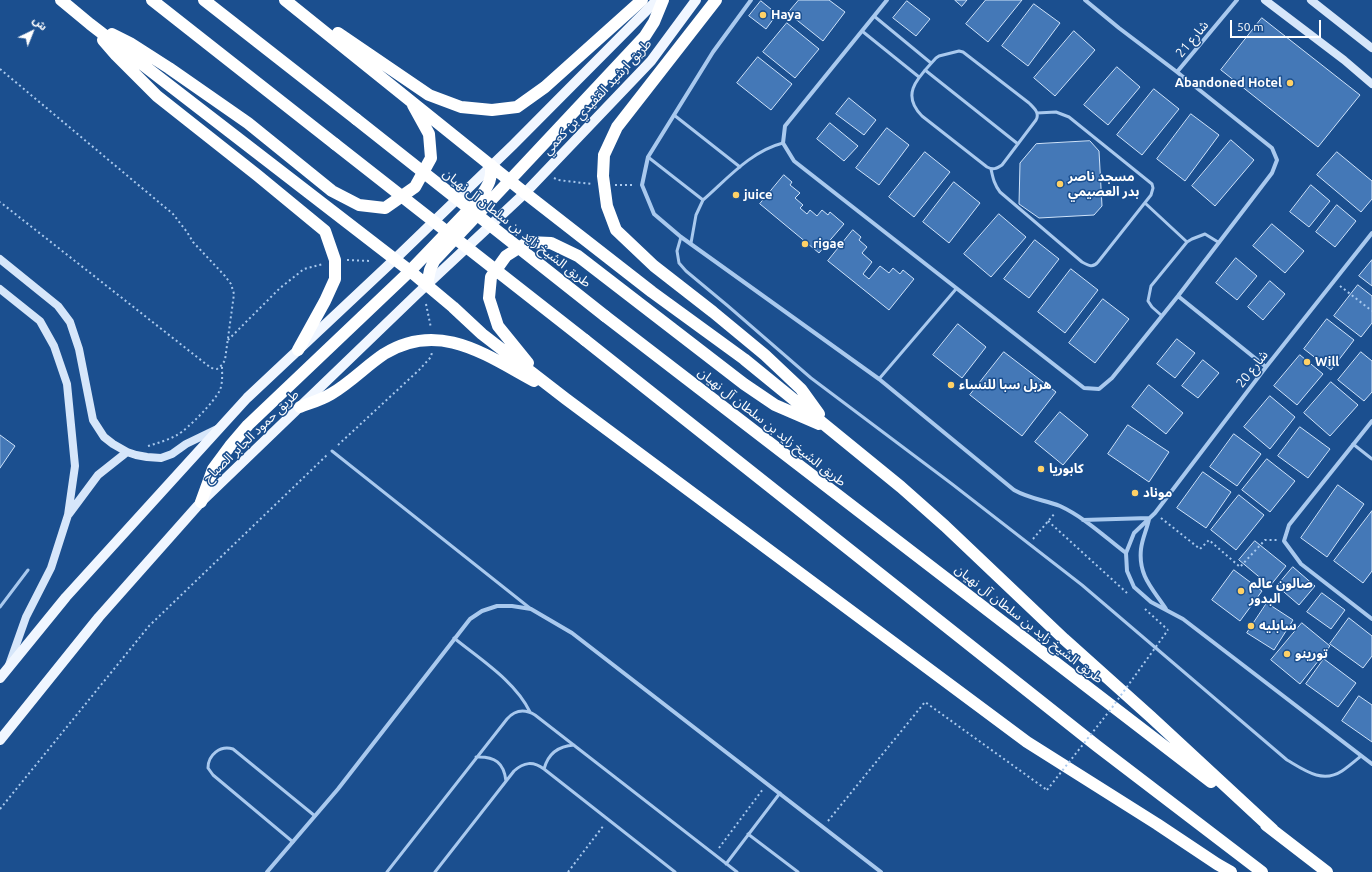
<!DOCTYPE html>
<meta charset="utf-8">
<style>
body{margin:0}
#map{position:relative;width:1372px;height:872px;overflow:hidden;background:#1b4f8f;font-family:Ubuntu,"Noto Sans Arabic",sans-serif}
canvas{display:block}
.north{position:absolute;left:12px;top:12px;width:40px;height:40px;-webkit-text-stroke:3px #1b4f8f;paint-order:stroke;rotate:43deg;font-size:11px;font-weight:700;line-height:16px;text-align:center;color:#fff}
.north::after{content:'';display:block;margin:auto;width:14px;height:18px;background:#fff;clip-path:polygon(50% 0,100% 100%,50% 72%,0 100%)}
.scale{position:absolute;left:1230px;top:20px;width:91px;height:18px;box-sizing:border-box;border:2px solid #fff;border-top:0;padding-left:5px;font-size:12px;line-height:14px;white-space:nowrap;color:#fff;-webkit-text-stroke:3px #1b4f8f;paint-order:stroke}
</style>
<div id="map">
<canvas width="1372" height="872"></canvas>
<div class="north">ش</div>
<div class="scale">50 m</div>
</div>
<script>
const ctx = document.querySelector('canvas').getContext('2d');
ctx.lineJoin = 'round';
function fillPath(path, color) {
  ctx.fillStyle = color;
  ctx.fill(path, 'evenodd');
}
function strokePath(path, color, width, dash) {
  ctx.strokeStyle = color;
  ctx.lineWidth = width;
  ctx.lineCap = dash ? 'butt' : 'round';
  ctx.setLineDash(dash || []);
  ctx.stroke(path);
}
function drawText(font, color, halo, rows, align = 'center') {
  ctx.font = font + ' Ubuntu,"Noto Sans Arabic",sans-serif';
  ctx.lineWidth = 3;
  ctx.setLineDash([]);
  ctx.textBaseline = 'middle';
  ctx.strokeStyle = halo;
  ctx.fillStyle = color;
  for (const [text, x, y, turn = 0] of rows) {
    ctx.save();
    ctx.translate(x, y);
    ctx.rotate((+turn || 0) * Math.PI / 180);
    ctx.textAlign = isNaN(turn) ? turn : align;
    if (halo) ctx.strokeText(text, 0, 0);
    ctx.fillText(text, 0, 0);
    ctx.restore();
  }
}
const building = new Path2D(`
 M799,0h30l16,12 -22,29 -35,-28z
 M955,0h12l-5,6z
 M986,0h36l-34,42 -22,-18z
 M761,1l16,13 -11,15 -17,-13z
 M907,1l23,18 -14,17 -23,-18z
 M1034,4l26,19 -32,43 -26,-20z
 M1262,18l98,77 -42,52 -97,-77z
 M787,23l32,26 -24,29 -32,-26z
 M1074,31l21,19 -40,46 -21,-18z
 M758,57l34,27 -21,26 -34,-27z
 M1117,67l23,20 -32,38 -24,-20z
 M1154,89l25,20 -37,46 -25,-20z
 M849,98l27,22 -12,15 -28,-21z
 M1191,114l28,21 -34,46 -28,-22z
 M830,123l28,23 -14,15 -27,-22z
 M887,128l22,17 -30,40 -23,-17z
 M1231,140l23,20 -39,46 -23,-20z
 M1090,141l9,10 3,55 -8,9 -55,3 -20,-14 1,-41 16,-19z
 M925,152l25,20 -36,45 -25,-20z
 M1337,152l35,29v18l-11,13 -44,-37z
 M784,175l8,7 -2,3 10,8 -5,5 8,7 -3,3 7,6 3,-4 7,6 5,-6 6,5 2,-3 14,12 -25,29 -59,-49z
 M954,182l26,21 -31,40 -26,-21z
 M1311,185l19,16 -21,26 -19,-15z
 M1337,205l19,16 -21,26 -19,-15z
 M999,214l27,23 -35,40 -27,-23z
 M1272,224l32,27 -19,22 -32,-27z
 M853,230l8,7 -2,3 8,7 -5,6 10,9 -9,12 6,5 11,-13 9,7 4,-5 7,6 3,-4 11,9 -25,31 -61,-49z
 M1035,240l24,19 -30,39 -25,-19z
 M1236,258l21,18 -20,24 -21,-17z
 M1372,260v26l-13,-10z
 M1071,269l27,21 -33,43 -27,-21z
 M1270,281l15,13 -22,26 -15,-13z
 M1358,285l14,11v27l-11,14 -27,-21z
 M1103,299l26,20 -34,44 -26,-20z
 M1327,319l27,21 -23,30 -27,-21z
 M958,324l28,23 -24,31 -29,-23z
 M1177,339l18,14 -20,25 -18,-14z
 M1004,352l52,40 -34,44 -52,-41z
 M1361,352l11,9v31l-8,9 -26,-21z
 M1300,355l23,19 -26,31 -23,-19z
 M1203,360l16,13 -21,25 -16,-12z
 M1331,382l27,23 -28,31 -26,-23z
 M1149,385l34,28 -17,21 -34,-27z
 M1270,396l25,21 -25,32 -26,-22z
 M1060,412l28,23 -25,30 -28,-23z
 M1128,425l41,27 -20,30 -41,-28z
 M1300,427l30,22 -22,29 -30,-22z
 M1234,434l27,20 -24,32 -27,-19z
 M0,435l15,11 -15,22z
 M1267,459l28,22 -25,31 -28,-22z
 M1203,472l28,20 -25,36 -29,-20z
 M1338,485l26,19 -37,53 -26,-19z
 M1239,495l25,20 -28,35 -25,-20z
 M1372,511v60l-9,12 -29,-22z
 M1255,541l31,25 -16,20 -31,-26z
 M1293,567l22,19 -16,19 -22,-19z
 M1234,570l28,21 -22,30 -28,-21z
 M1322,593l23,17 -14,19 -24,-17z
 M1267,603l26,17 -19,30 -27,-17z
 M1349,618l23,18v20l-9,12 -33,-24z
 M1302,623l28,23 -30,38 -29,-24z
 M1324,659l32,24 -18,24 -32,-23z
 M1359,696l13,9v37l-30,-21z`);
fillPath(building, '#4478b7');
strokePath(building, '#cfe3fa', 1);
strokePath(new Path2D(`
 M0,69l173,145 14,18 6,10 32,34 6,8 3,10 -9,66 -3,5 -5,4 -6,-1 -211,-166
 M554,178l4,2 34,4
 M615,185h19
 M347,260l24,1
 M1340,286l32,25
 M426,304l5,24
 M228,340l52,-52 24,-19 19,-5
 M338,445l81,-75 12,-13 1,-5
 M148,446c10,-3 20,-6 29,-11 11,-6 38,-34 43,-45 3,-8 2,-17 2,-25
 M1161,518l39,31 9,-9 31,27 25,-27h12
 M1048,521l79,72
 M1033,539l22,-26
 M1145,609l23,21
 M0,809l149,-183 178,-171
 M828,821l97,-119 122,88
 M719,848l44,-59
 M568,872l36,-47`), '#a9c9ee', 2, [2, 3]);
strokePath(new Path2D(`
 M874,16l57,47
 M862,31l57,46
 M959,51l4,1 66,51c5,5 11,10 7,17l-34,45c-6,4 -9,5 -15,2l-65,-51c-23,-23 -2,-40 14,-58l3,-2z
 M925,70l93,74
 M674,115l66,52
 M648,157l55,43 -7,15 -5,28
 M991,169c2,9 3,15 9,23l82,70c7,4 11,6 16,0l53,-67 2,-7 -1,-4 -83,-67 -13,-5 -19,1
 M703,200c24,-21 48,-49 80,-57
 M1145,203l42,39
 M681,237l-4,14 2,12 7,8 42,35 83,72 141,106 130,101 205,175c17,10 35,24 55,11 6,-4 13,-10 19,-15
 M1161,315l-9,-8 -4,-6 3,-15 36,-44 5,-3 13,-5 13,8
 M879,379l77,-90
 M1353,444l19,15
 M332,451l199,158
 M0,607l28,-37
 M454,638c27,22 61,43 76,74
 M476,757c19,-1 28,6 30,24
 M544,769c4,-15 14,-23 30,-24
 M748,834l50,38
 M293,842l-80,-67 -5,-7c0,-13 12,-23 25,-19l82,67
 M726,864l54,-71
 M387,872l120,-153c8,-9 18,-10 28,-4l202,157
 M435,872l79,-101c10,-9 19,-10 30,-2l131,103`), '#a9c9ee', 3);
strokePath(new Path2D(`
 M751,0l-38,52 -65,105 -6,28 12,29 27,23 198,142 135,111c16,9 31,10 46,16 24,11 45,31 66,47
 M887,0l-102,126 -2,17 11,18 290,227 15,1 13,-11 66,-82 94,-123 5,-13 -5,-12 -95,-76 -58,-44 -34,-28
 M1177,72l60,-72
 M1372,233l-106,134 -111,146 -21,20 -8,20 1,18 7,16 17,15 32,17 189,145
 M1178,296l88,71
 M1372,421l-83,104 -5,16 17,23 71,55
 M1149,519c-2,10 -7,20 -8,30 -3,27 12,40 25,60
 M1083,520l66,-2
 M267,872l71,-83 132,-170 12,-8 15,-5h15l19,3 41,24 309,239`), '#a9c9ee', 4);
strokePath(new Path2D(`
 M1265,0l79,60 28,24
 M1311,0l61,48
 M0,259l58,47 12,16 9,27 14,71 11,17 9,7 14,8 9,3 11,2 14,1 11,-4 14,-10 31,-15
 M0,289l40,32 14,25 13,38 8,82 -7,49 -17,53 -25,49 -17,48
 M69,514l29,-39 29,-23`), '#d6e6fa', 8);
strokePath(new Path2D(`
 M0,678l66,-81 181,-199 148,-139 118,-114 144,-145
 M0,740l99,-123 102,-115 216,-208 108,-101 126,-132 45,-61`), '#f0f6ff', 10);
strokePath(new Path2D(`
 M61,0l29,24 320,247 43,36 29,27 84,65 461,343 130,82 60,40 14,8
 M152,0l183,144
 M204,0l152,119
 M285,0l240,193 127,99 92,67 157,128 44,39 119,113 87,78 122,113
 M716,0l-99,127 -13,28 -1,21 4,30 9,24 38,36 59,46 52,43 36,34 18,25
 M338,33l91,62 32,12 31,3 25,-3 28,-20 97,-87
 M112,34l18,9 39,25 79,55 84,68 27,14 26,3 30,-21 16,-29 -2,-24 -16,-29
 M103,40l13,15 41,41 100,79 68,56 10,29v19l-10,22 -27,49
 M427,285l3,-15 4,-9 211,-225 9,-14 9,-22
 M605,316l606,466
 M585,340l512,406 165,126
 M528,363l-30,-37 -9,-28 2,-21 15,-21 22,-14 23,1 27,13 166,128 31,21 44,19
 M300,407c10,-4 21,-7 31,-13 19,-11 35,-28 53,-40 55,-34 102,1 150,27
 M201,502l12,-33 17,-23 18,-21 162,-154 70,-73c8,-13 12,-17 11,-33
 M1266,825l61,47`), '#fff', 12);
strokePath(new Path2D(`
 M1047,790l64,-81 57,-79`), '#a9c9ee', 2, [2, 3]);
strokePath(new Path2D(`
 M356,119l249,197
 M335,144l250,196`), '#fff', 12);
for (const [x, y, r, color] of [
 [763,15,4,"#ffd166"],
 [1290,83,4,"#ffd166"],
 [1060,184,4,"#ffd166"],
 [736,195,4,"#ffd166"],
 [805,244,4,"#ffd166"],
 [1307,362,4,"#ffd166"],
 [951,385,4,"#ffd166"],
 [1041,469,4,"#ffd166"],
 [1135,493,4,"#ffd166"],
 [1241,591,4,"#ffd166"],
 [1251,626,4,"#ffd166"],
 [1287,654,4,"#ffd166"]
]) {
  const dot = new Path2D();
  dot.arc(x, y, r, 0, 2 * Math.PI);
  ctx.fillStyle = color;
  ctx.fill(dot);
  strokePath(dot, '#1b4f8f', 1.5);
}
drawText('bold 13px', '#fff', '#1b4f8f', [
 ["Haya",771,15],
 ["Abandoned Hotel",1282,83,"right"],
 ["مسجد ناصر",1068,177],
 ["بدر العصيمي",1068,192],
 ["juice",744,195],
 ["rigae",813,244],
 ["Will",1315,362],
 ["هربل سبا للنساء",959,385],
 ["كابوريا",1049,469],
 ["موناد",1143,493],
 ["صالون عالم",1249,584],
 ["البدور",1249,599],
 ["سابليه",1259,626],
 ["تورينو",1295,654]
], 'left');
drawText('13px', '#fff', '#1b4f8f', [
 ["شارع 21",1192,39,-50],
 ["طريق ارشيد القفيدي بن كعمي",597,97,-47],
 ["طريق الشيخ زايد بن سلطان آل نهيان",517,228,38],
 ["شارع 20",1252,369,-52],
 ["طريق الشيخ زايد بن سلطان آل نهيان",772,427,38],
 ["طريق حمود الجابر الصباح",251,436,-44],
 ["طريق الشيخ زايد بن سلطان آل نهيان",1029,624,38]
]);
</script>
